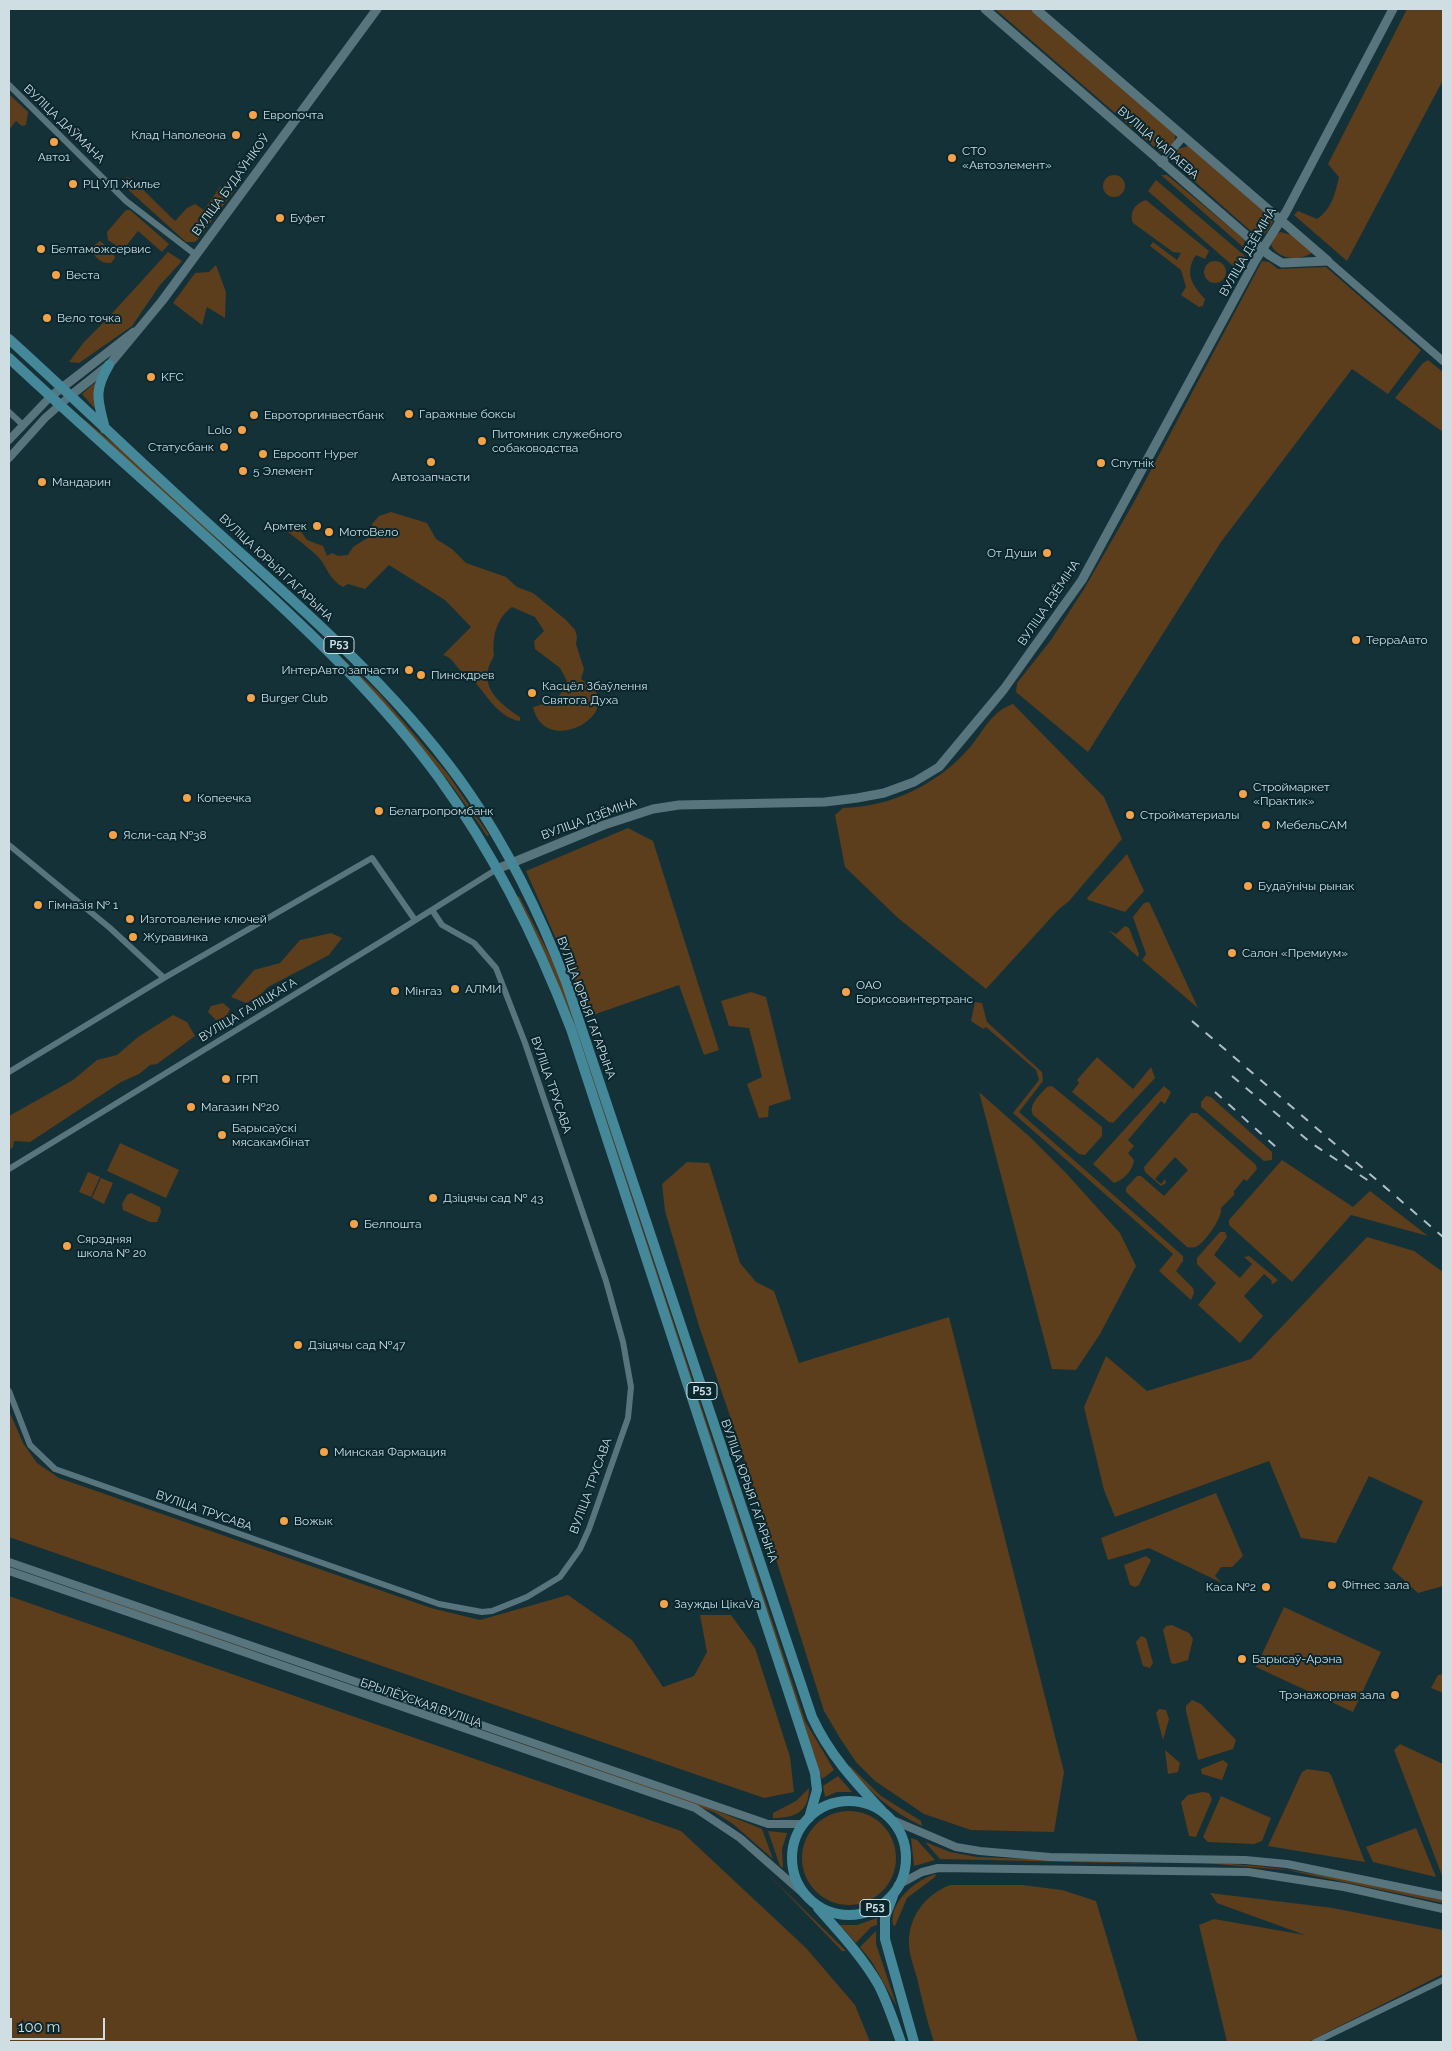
<!DOCTYPE html>
<meta charset="utf-8">
<style>
body{margin:0}
#map{position:relative;width:1452px;height:2051px;overflow:hidden;background:#153138;font-family:Raleway,sans-serif}
canvas{display:block}
.frame{position:absolute;inset:0;border:10px solid #cedee3;pointer-events:none}
.scale{position:absolute;left:10px;top:2018px;width:95px;height:22px;box-sizing:border-box;border:2px solid #cedee3;border-top:0;padding-left:6px;font-size:15px;line-height:18px;white-space:nowrap;color:#cedee3;-webkit-text-stroke:4px #0a272e;paint-order:stroke}
</style>
<div id="map">
<canvas width="1452" height="2051"></canvas>
<div class="frame"></div>
<div class="scale">100 m</div>
</div>
<script>
const ctx = document.querySelector('canvas').getContext('2d');
ctx.lineJoin = 'round';
function fillPath(path, color) {
  ctx.fillStyle = color;
  ctx.fill(path, 'evenodd');
}
function strokePath(path, color, width, dash) {
  ctx.strokeStyle = color;
  ctx.lineWidth = width;
  ctx.lineCap = dash ? 'butt' : 'round';
  ctx.setLineDash(dash || []);
  ctx.stroke(path);
}
function drawText(font, color, halo, rows, align = 'center') {
  ctx.font = font + ' Raleway,sans-serif';
  ctx.lineWidth = 4;
  ctx.setLineDash([]);
  ctx.textBaseline = 'middle';
  ctx.strokeStyle = halo;
  ctx.fillStyle = color;
  for (const [text, x, y, turn = 0] of rows) {
    ctx.save();
    ctx.translate(x, y);
    ctx.rotate((+turn || 0) * Math.PI / 180);
    ctx.textAlign = isNaN(turn) ? turn : align;
    if (halo) ctx.strokeText(text, 0, 0);
    ctx.fillText(text, 0, 0);
    ctx.restore();
  }
}
fillPath(new Path2D(`
 M995,9h35l145,125v9l-8,8h-8z
 M1407,9h36v71l-96,181 -53,-46 4,-4 19,8c15,-10 18,-25 22,-42l-11,-13z
 M9,94l19,18 -2,13 -4,1 -6,-5 -7,9z
 M1188,146l83,71 2,5 -6,10 -8,3 -6,-2 -78,-69 -2,-4 5,-11z
 M1103 186a11 11 0 1 1 22 0a11 11 0 1 1-22 0Z
 M1161,175h6l78,65 -2,7z
 M127,177l5,2 43,42 12,-13 8,-4 9,6 16,-23 7,-4 7,5v3l-35,47 -4,4h-9l-63,-57v-4z
 M1156,180l89,76 2,4 -4,6h-10l-85,-75z
 M1146,200l63,51 -4,8 -9,-4c-12,18 -4,30 9,44l-2,7 -4,1 -18,-12 5,-8 -5,-17 -31,-24 3,-4 24,18 4,-7 -8,-1 -40,-29c-4,-10 2,-20 13,-23z
 M126,210h4l39,34 -7,8 -24,-21 -11,14 -7,3 -12,-8 -1,-8z
 M1280,232l12,3 20,18c-14,8 -33,7 -41,-8l4,-9z
 M100,241l13,11 2,6 -4,5c-9,1 -19,-6 -19,-16z
 M168,252l14,9 -22,24 -28,41 -53,37 -10,-1 15,-20 22,-22z
 M1204 272a11 11 0 1 1 22 0a11 11 0 1 1-22 0Z
 M1262,261l7,1 9,7 48,-2 95,83 -33,44 -36,-25 -131,173 -133,210 -72,-60 1,-9 34,-43 33,-51 50,-87z
 M216,265l10,27 -1,26 -18,-11 -5,18 -29,-22 22,-30 14,-1z
 M1428,360l15,12v60l-48,-34 27,-34z
 M97,381l-1,29 -14,-16z
 M81,417l53,43 245,233 68,80 42,62 -2,1c-89,-137 -206,-236 -326,-345 -13,-12 -77,-65 -80,-74z
 M391,512l36,11 9,16 16,10 14,14 40,14 11,10 16,6 33,27 9,10 2,7 -1,7 8,25 -3,10c5,4 12,8 15,13 17,28 -52,63 -63,15 21,-6 25,-4 34,-26l-7,-13 -25,-19 -1,-8 10,-10 -9,-14 -23,-10c-16,12 -20,30 -18,49 -18,28 3,46 26,61v4c-23,-3 -35,-30 -50,-44 -2,-3 -7,-4 -10,-7 -6,-6 -7,-12 -17,-15l28,-28 -26,-27 -56,-35 -24,24 -17,-5 -5,3c-14,-8 -15,-18 -23,-28 -9,-10 -21,-18 -32,-27l7,-9 12,17 16,6 4,10 5,-3 6,3 10,-1 5,-8 16,-10 4,-5 -1,-8 7,-8z
 M1013,704l91,93 18,42 -53,62 -11,9 -72,79 -88,-71 -53,-51 -10,-52 8,-7c49,-1 97,-25 128,-62 13,-16 21,-35 42,-42z
 M628,828l25,13 66,209 -15,5 -25,-70 -89,31 -64,-145z
 M1127,854l17,37 -19,21 -37,-12 -1,-2z
 M519,896l32,62 14,35 240,728 29,49 -12,9 -252,-766 -22,-53 -31,-63z
 M1149,902l2,4 47,102 -56,-48 4,-6 -13,-37 11,-14z
 M1125,926l4,2 10,26 -1,3 -30,-27 8,4z
 M331,933l11,5 -13,17 -61,32 -11,11 -11,5 -15,-6 23,-27 26,-7 20,-23z
 M751,992l15,5 25,102 -22,7 -1,11 -9,1 -12,-34 15,-7 -13,-49 -20,-2 -8,-25z
 M975,1002l7,1 5,19 55,50 1,9 -24,31 164,144v5l-7,10 17,17 1,5 -3,7 -32,-29 14,-17 -160,-141 26,-33 -3,-10 -50,-43 -3,2 -12,-8z
 M223,1003l7,6 -5,10 -9,1 -8,-8 3,-6z
 M173,1015l14,7 8,14 -38,28 -7,1 -11,9 -18,8 -91,60 -16,-1 -1,6 -4,3v-34l64,-36 24,-20 20,-5 21,-18z
 M1097,1057l36,32 18,-22 4,11 -42,45 -4,-1 -37,-30 7,-9 -2,-3z
 M1052,1086l50,41v9l-17,19 -6,-1 -46,-39c-5,-11 7,-20 14,-28z
 M1164,1086l7,6 -6,12 -4,-3 -33,39 6,6 -6,7 6,7c-1,10 -10,20 -20,23l-21,-19z
 M979,1092l52,46 34,34 55,61 16,33 -36,68 -24,36 -24,-1z
 M1206,1096l5,1 61,55v8l-8,1 -63,-54v-5z
 M1191,1113h6l59,52 1,4 -10,12 -3,-2 -10,12v4l-13,13c2,9 -15,32 -22,37 -4,3 -8,3 -12,2l-61,-55v-4l11,-12h4l23,20 24,-26 -13,-13 -20,22 6,5 4,-5 1,4 -5,3 -16,-14 -1,-5z
 M120,1143l59,27 -13,28 -59,-27z
 M1282,1160l71,47 17,-16 58,45 -77,-21 -59,67 -63,-57v-5z
 M687,1162l22,1 31,100 16,19 18,9 25,72 150,-46 115,455 -10,60 -83,-2 -47,-16 -49,-33 -19,-19 -16,-24 -16,-27 -84,-266 -41,-119 -34,-115 -3,-27z
 M88,1172l12,5 -9,20 -12,-5z
 M101,1178l12,5 -9,21 -12,-6z
 M131,1193l29,14 1,5 -4,10h-7l-27,-12 -1,-6 5,-9z
 M1220,1232h5l2,5 -13,18 26,23 12,-14 -8,-7 5,-1 29,24 -5,4 -2,-1 1,-2 -8,-7 -20,22 19,20 -23,27 -42,-38 18,-22 -19,-19v-6z
 M1367,1237l47,14 29,21v314l-25,7 -26,-24 31,-68 -54,-25 -33,67 -35,-5 -32,-77 -154,56 -11,-27 -20,-83 22,-51 41,35 104,-32z
 M9,1411l14,32 14,20 22,15 372,130 49,12 88,-25 64,45 31,47 31,-11 13,-24 -7,-37h31l24,33 35,109 4,35 -30,6 -755,-261z
 M1216,1493l27,63 -11,11h-11l-6,9 7,7 -73,-35 -41,12 -7,-22z
 M1146,1556l5,4 -12,25 -4,2 -5,-2 -6,-20z
 M86,1592l173,61v1l-174,-60z
 M9,1596l672,235 125,117 49,57 15,37h-861z
 M1284,1607l97,45 -28,60 -97,-45z
 M1172,1625l17,8 4,6 -5,21 -14,4 -3,-1 -8,-33 3,-4z
 M1141,1636l5,2 7,25 -3,5 -7,-2 -7,-24z
 M1443,1674v19l-12,-5 7,-13z
 M1192,1700l9,4 35,36 -3,9 -35,11 -12,-49v-5z
 M1159,1709l7,1 3,9 -6,21 -7,-27z
 M452,1720l248,84 62,25 11,30 -40,-35 -19,-12z
 M1400,1744l43,20v114l-49,-128z
 M1165,1750l15,13 -2,9 -10,2z
 M1223,1760l5,4 -6,16 -20,-6 -1,-5z
 M850,1766l31,30 40,25 1,5c-30,-14 -52,-34 -74,-59z
 M1307,1769l21,3 3,3 34,87 -97,-16 34,-74z
 M838,1776l14,16h-15l-12,5 -2,-11z
 M809,1788c0,25 -15,30 -36,30v-5l23,-12z
 M1202,1792l7,1 3,6 -16,38 -7,-1 -8,-34 7,-7z
 M1221,1796l50,22 -9,23 -8,3 -46,-2 -5,-5z
 M802 1858a47 47 0 1 1 94 0a47 47 0 1 1-94 0Z
 M1416,1828l20,49 -63,-15 -7,-15z
 M768,1831l19,2 -5,16 1,19 -3,-2z
 M911,1838l6,2 18,20 -21,6z
 M925,1842l25,10 27,5 182,7 -219,-5z
 M1204,1863c76,1 149,18 223,33l16,4v3l-156,-33z
 M936,1874l-1,3 -28,21 -12,28 -2,-1c-5,-22 23,-46 43,-51z
 M769,1875l77,76h-4z
 M950,1885h72l40,5 34,11 42,141h-204c-7,-21 -12,-42 -17,-64 -3,-11 -9,-26 -8,-38 1,-26 18,-46 41,-55z
 M1210,1893l123,15 110,22v44l-135,68h-81l-28,-117 15,-6 91,16 -88,-32z
 M877,1918v7l-6,2 -15,16 -16,-18h17z
 M876,1931v13l21,63 -25,-45 -12,-15z`), '#5c3d1c');
strokePath(new Path2D(`
 M9,85l117,116 70,54
 M9,412l14,13
 M9,845l101,83 54,50
 M9,1072l155,-94 208,-120 43,62
 M9,1169l378,-231 110,-69
 M9,1391l21,54 25,24 384,135 43,8 10,-1 35,-14 33,-20 20,-28 9,-20 39,-111 3,-31 -8,-45 -17,-61 -81,-238 -29,-75 -22,-25 -32,-18 -10,-15
 M1315,2042l128,-62`), '#58757d', 6);
strokePath(new Path2D(`
 M1161,163l22,-26
 M1328,261l115,100
 M9,440l41,-43
 M9,458l36,-40 25,-22
 M9,1562l759,262h35
 M9,1571l686,237 45,30 65,57
 M890,1819l66,28 24,4 70,6 195,3 42,4 156,32
 M898,1885l24,-13 16,-4 310,4 96,15 99,22`), '#58757d', 8);
strokePath(new Path2D(`
 M985,9l284,246 13,8 46,-2
 M1036,9l292,252
 M70,396l39,-31 53,-64 215,-292
 M50,397l84,-65
 M497,869l107,-44 49,-16 26,-4 146,-3 32,-4 27,-5 30,-11 25,-15 65,-78 78,-109 173,-319 31,-49 107,-203`), '#58757d', 9);
strokePath(new Path2D(`
 M9,339c65,59 128,120 193,179 94,86 195,170 268,276 40,58 71,123 96,188l246,735c17,37 42,64 70,94
 M9,358c76,71 154,139 231,210 71,65 141,131 199,210 56,77 98,162 132,251l244,744 2,17 -8,28
 M105,429c-7,-29 -12,-37 4,-64
 M792 1858a57 57 0 1 1 114 0a57 57 0 1 1-114 0Z
 M893,1896l-8,21v22l29,103
 M818,1908c21,24 44,48 60,76 10,19 16,39 23,58`), '#458899', 10);
strokePath(new Path2D(`
 M1192,1021l251,216
 M1232,1076l79,67 61,40
 M1215,1092l62,56`), '#adbfc4', 2, [9, 9]);
for (const [x, y, r, color] of [
 [253,115,5,"#f6a248"],
 [236,135,5,"#f6a248"],
 [54,142,5,"#f6a248"],
 [952,158,5,"#f6a248"],
 [73,184,5,"#f6a248"],
 [280,218,5,"#f6a248"],
 [41,249,5,"#f6a248"],
 [56,275,5,"#f6a248"],
 [47,318,5,"#f6a248"],
 [151,377,5,"#f6a248"],
 [409,414,5,"#f6a248"],
 [254,415,5,"#f6a248"],
 [242,430,5,"#f6a248"],
 [482,441,5,"#f6a248"],
 [224,447,5,"#f6a248"],
 [263,454,5,"#f6a248"],
 [431,462,5,"#f6a248"],
 [1101,463,5,"#f6a248"],
 [243,471,5,"#f6a248"],
 [42,482,5,"#f6a248"],
 [317,526,5,"#f6a248"],
 [329,532,5,"#f6a248"],
 [1047,553,5,"#f6a248"],
 [1356,640,5,"#f6a248"],
 [409,670,5,"#f6a248"],
 [421,675,5,"#f6a248"],
 [532,693,5,"#f6a248"],
 [251,698,5,"#f6a248"],
 [1243,794,5,"#f6a248"],
 [187,798,5,"#f6a248"],
 [379,811,5,"#f6a248"],
 [1130,815,5,"#f6a248"],
 [1266,825,5,"#f6a248"],
 [113,835,5,"#f6a248"],
 [1248,886,5,"#f6a248"],
 [38,905,5,"#f6a248"],
 [130,919,5,"#f6a248"],
 [133,937,5,"#f6a248"],
 [1232,953,5,"#f6a248"],
 [455,989,5,"#f6a248"],
 [395,991,5,"#f6a248"],
 [846,992,5,"#f6a248"],
 [226,1079,5,"#f6a248"],
 [191,1107,5,"#f6a248"],
 [222,1135,5,"#f6a248"],
 [433,1198,5,"#f6a248"],
 [354,1224,5,"#f6a248"],
 [67,1246,5,"#f6a248"],
 [298,1345,5,"#f6a248"],
 [324,1452,5,"#f6a248"],
 [284,1521,5,"#f6a248"],
 [1332,1585,5,"#f6a248"],
 [1266,1587,5,"#f6a248"],
 [664,1604,5,"#f6a248"],
 [1242,1659,5,"#f6a248"],
 [1395,1695,5,"#f6a248"]
]) {
  const dot = new Path2D();
  dot.arc(x, y, r, 0, 2 * Math.PI);
  ctx.fillStyle = color;
  ctx.fill(dot);
  strokePath(dot, '#0a272e', 2);
}
for (const [x, y, w] of [
 [339,645,30],
 [702,1391,30],
 [875,1908,30]
]) {
  const box = new Path2D();
  box.roundRect(x - w / 2, y - 8.5, w, 17, 4);
  ctx.fillStyle = '#0a272e';
  ctx.fill(box);
  strokePath(box, '#cedee3', 1);
}
drawText('bold 11px', '#cedee3', null, [
 ["Р53",339,645],
 ["Р53",702,1391],
 ["Р53",875,1908]
]);
drawText('12px', '#cedee3', '#0a272e', [
 ["Европочта",263,115],
 ["Клад Наполеона",226,135,"right"],
 ["СТО",962,151],
 ["«Автоэлемент»",962,165],
 ["Авто1",54,157,"center"],
 ["РЦ УП Жилье",83,184],
 ["Буфет",290,218],
 ["Белтаможсервис",51,249],
 ["Веста",66,275],
 ["Вело точка",57,318],
 ["KFC",161,377],
 ["Гаражные боксы",419,414],
 ["Евроторгинвестбанк",264,415],
 ["Lolo",232,430,"right"],
 ["Питомник служебного",492,434],
 ["собаководства",492,448],
 ["Статусбанк",214,447,"right"],
 ["Евроопт Hyper",273,454],
 ["Спутнік",1111,463],
 ["5 Элемент",253,471],
 ["Автозапчасти",431,477,"center"],
 ["Мандарин",52,482],
 ["Армтек",307,526,"right"],
 ["МотоВело",339,532],
 ["От Души",1037,553,"right"],
 ["ТерраАвто",1366,640],
 ["ИнтерАвто запчасти",399,670,"right"],
 ["Пинскдрев",431,675],
 ["Касцёл Збаўлення",542,686],
 ["Святога Духа",542,700],
 ["Burger Club",261,698],
 ["Строймаркет",1253,787],
 ["«Практик»",1253,801],
 ["Копеечка",197,798],
 ["Белагропромбанк",389,811],
 ["Стройматериалы",1140,815],
 ["МебельСАМ",1276,825],
 ["Ясли-сад №38",123,835],
 ["Будаўнічы рынак",1258,886],
 ["Гімназія № 1",48,905],
 ["Изготовление ключей",140,919],
 ["Журавинка",143,937],
 ["Салон «Премиум»",1242,953],
 ["ОАО",856,985],
 ["Борисовинтертранс",856,999],
 ["АЛМИ",465,989],
 ["Мінгаз",405,991],
 ["ГРП",236,1079],
 ["Магазин №20",201,1107],
 ["Барысаўскі",232,1128],
 ["мясакамбінат",232,1142],
 ["Дзіцячы сад № 43",443,1198],
 ["Белпошта",364,1224],
 ["Сярэдняя",77,1239],
 ["школа № 20",77,1253],
 ["Дзіцячы сад №47",308,1345],
 ["Минская Фармация",334,1452],
 ["Вожык",294,1521],
 ["Фітнес зала",1342,1585],
 ["Каса №2",1256,1587,"right"],
 ["Заужды ЦікаVа",674,1604],
 ["Барысаў-Арэна",1252,1659],
 ["Трэнажорная зала",1385,1695,"right"]
], 'left');
drawText('12px', '#cedee3', '#0a272e', [
 ["ВУЛІЦА ДАЎМАНА",64,124,44],
 ["ВУЛІЦА ЧАПАЕВА",1158,143,41],
 ["ВУЛІЦА БУДАЎНІКОЎ",231,185,-54],
 ["ВУЛІЦА ДЗЁМІНА",1248,252,-60],
 ["ВУЛІЦА ЮРЫЯ ГАГАРЫНА",276,568,43],
 ["ВУЛІЦА ДЗЁМІНА",1049,603,-56],
 ["ВУЛІЦА ДЗЁМІНА",589,819,-20],
 ["ВУЛІЦА ЮРЫЯ ГАГАРЫНА",586,1008,70],
 ["ВУЛІЦА ГАЛІЦКАГА",248,1010,-31],
 ["ВУЛІЦА ТРУСАВА",551,1085,71],
 ["ВУЛІЦА ТРУСАВА",591,1486,-70],
 ["ВУЛІЦА ЮРЫЯ ГАГАРЫНА",749,1491,71],
 ["ВУЛІЦА ТРУСАВА",204,1511,19],
 ["БРЫЛЁЎСКАЯ ВУЛІЦА",421,1703,19]
]);
</script>
